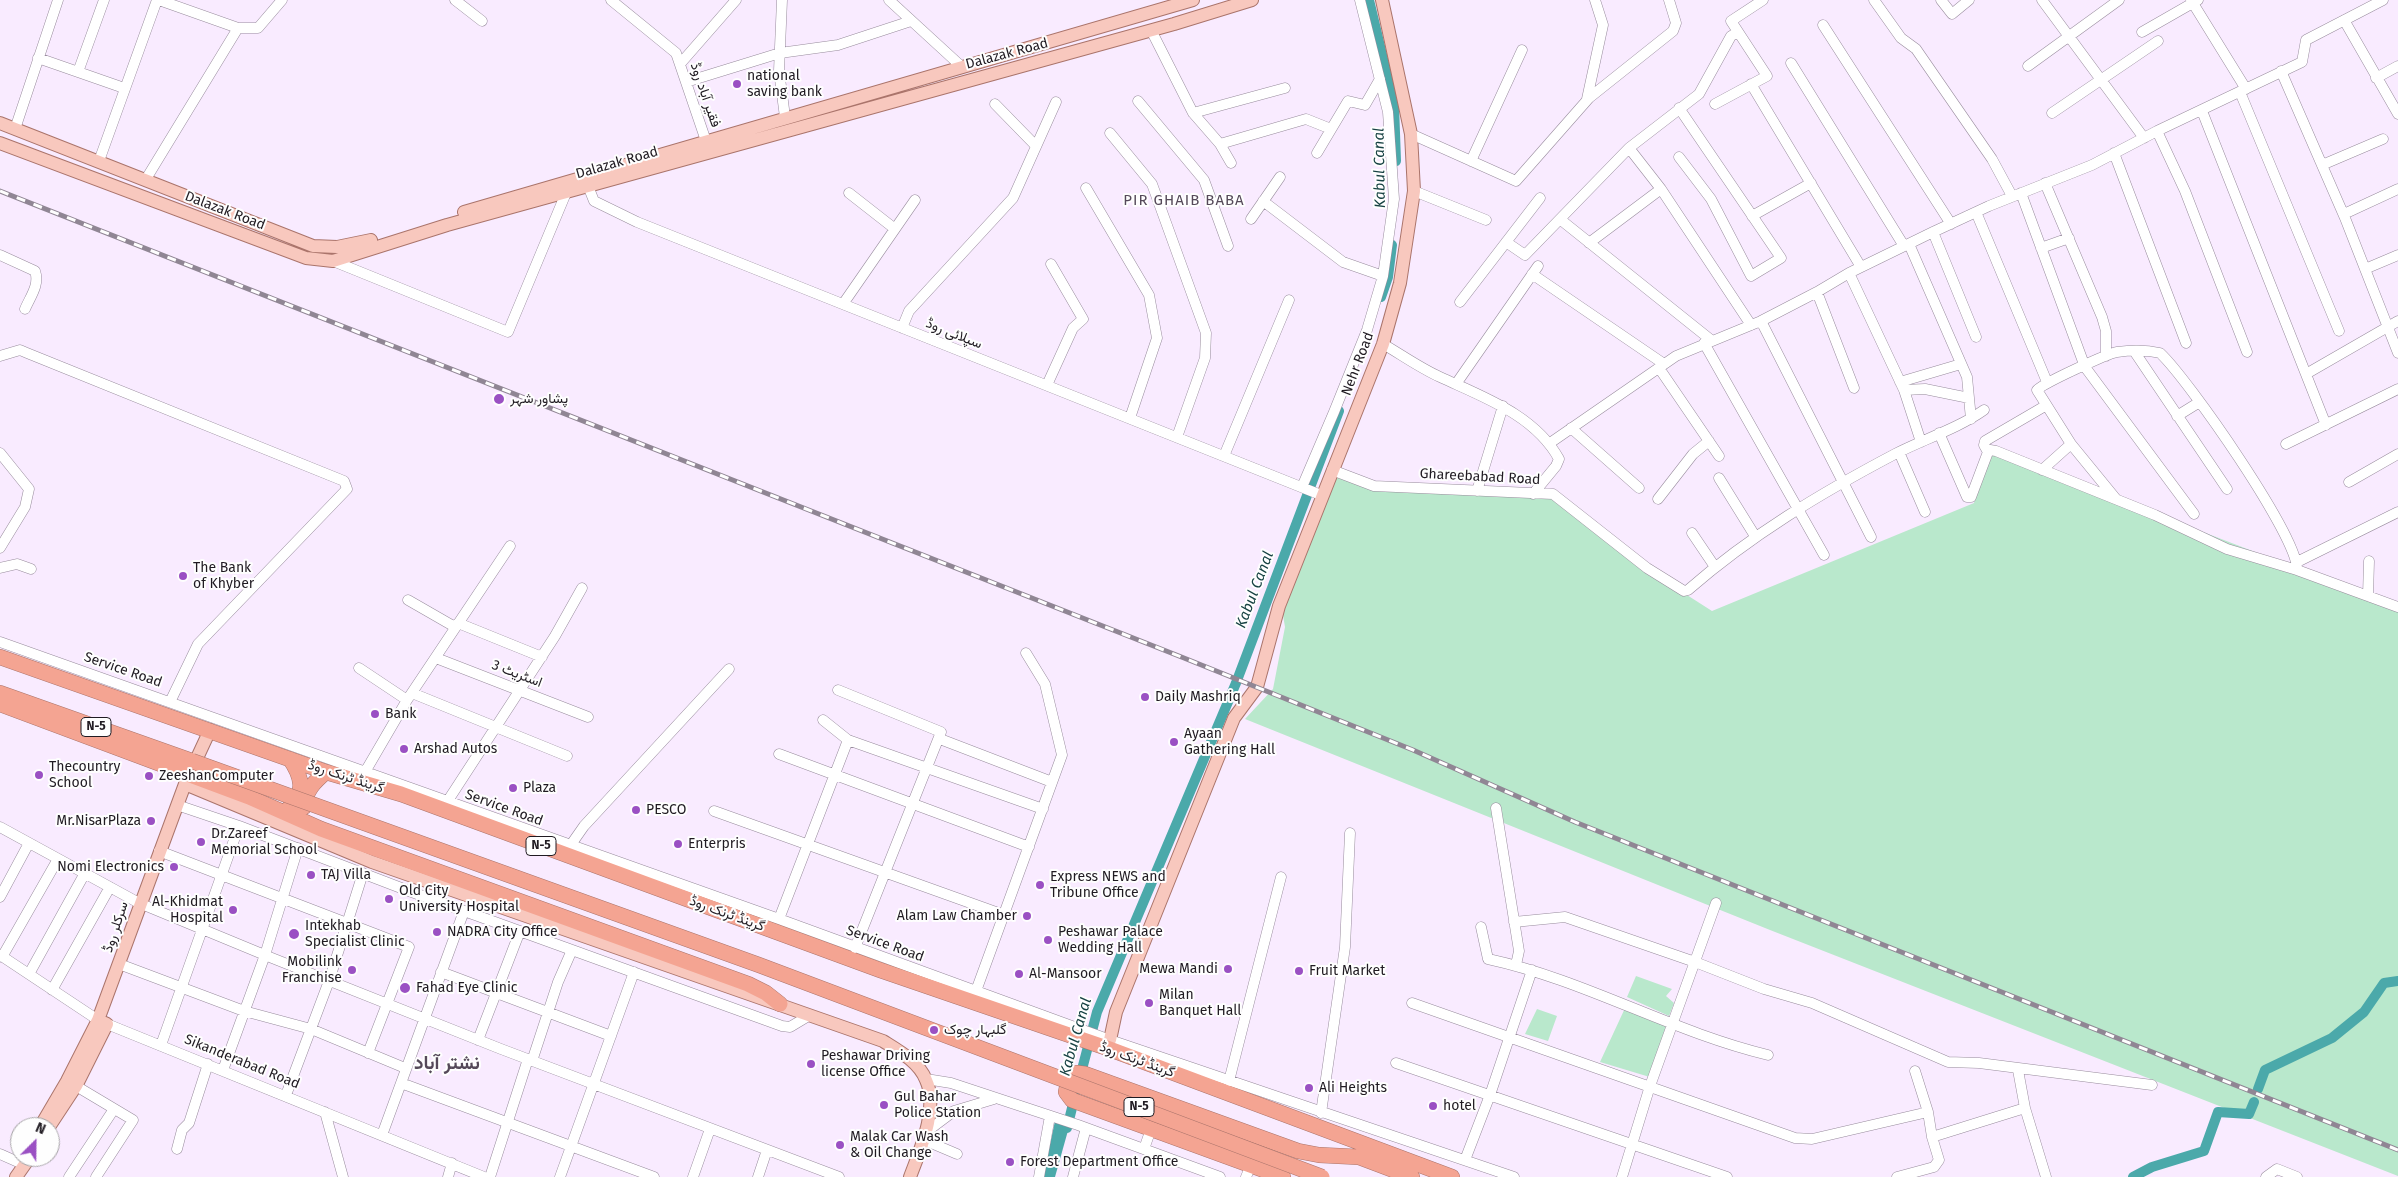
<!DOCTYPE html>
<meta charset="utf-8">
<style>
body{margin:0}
#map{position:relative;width:2398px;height:1177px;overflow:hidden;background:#f9ebff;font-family:"Fira Sans",sans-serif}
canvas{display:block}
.north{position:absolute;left:10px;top:1117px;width:50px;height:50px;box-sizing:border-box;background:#fefefe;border:1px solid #a5a3a6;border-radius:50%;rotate:23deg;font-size:14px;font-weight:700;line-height:20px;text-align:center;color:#201b22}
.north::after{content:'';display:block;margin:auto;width:18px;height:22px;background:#9a50c3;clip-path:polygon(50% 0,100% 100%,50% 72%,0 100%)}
</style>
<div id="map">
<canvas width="2398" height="1177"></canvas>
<div class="north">N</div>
</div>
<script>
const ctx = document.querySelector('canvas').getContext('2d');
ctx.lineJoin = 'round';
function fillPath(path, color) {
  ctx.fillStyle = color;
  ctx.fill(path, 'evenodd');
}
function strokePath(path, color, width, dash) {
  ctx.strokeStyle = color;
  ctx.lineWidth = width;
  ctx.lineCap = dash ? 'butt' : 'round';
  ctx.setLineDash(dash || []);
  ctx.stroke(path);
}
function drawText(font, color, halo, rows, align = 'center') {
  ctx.font = font + ' "Fira Sans",Vazirmatn,sans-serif';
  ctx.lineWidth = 4;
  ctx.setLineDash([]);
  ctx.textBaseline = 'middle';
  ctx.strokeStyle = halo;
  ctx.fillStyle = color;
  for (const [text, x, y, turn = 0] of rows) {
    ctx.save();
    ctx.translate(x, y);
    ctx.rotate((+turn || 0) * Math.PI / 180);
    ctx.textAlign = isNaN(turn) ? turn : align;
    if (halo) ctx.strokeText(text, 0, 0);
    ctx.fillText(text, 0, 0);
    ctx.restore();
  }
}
fillPath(new Path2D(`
 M1990,450l408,157v569l-628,-246 -525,-211 28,-30 12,-62 -2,-12 38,-120 11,-25 42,16 179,8 123,94 36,23 262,-108z
 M1636,976l36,13 -6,7 8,7 -5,13 -42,-19z
 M1626,1006l42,16 -15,56 -53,-16z
 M1537,1009l20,7 -9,25 -23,-7z`), '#b9e8cc');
fillPath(new Path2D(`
 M1055,1121l14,6 -14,50h-12z`), '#4ba9aa');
strokePath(new Path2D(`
 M1369,0l25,105 2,56
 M1381,297l7,-20 4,-32
 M1080,1077l17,-65 139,-329 103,-272
 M2258,1089l7,-19 67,-32 32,-26 20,-29 14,-2
 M1067,1128l8,-32
 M2133,1177l19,-10 52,-16 14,-39 31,2 5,-12`), '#4ba9aa', 10);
const minor = new Path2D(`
 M159,0l79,28h20l24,-28
 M455,0l27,21
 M611,0l65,53 30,88
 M782,0l-3,71 6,46
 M889,0l73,67
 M1874,0l27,38 15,11 76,110 20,37
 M1941,0l11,14 17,-14
 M2042,0l102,138
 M2191,0l55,89
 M2344,20l54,94
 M1823,25l128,199
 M1151,30l42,83 27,31 11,19
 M2142,32l56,-32
 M38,58l86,30
 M1791,63l113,183
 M680,64l56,-64
 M2028,66l91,-66
 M2281,71l64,147 53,135
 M78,72l26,-72
 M2376,78l22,-12
 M686,82l94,-29 58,-8 73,-24
 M1751,84l110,183
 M2240,92l99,239
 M1587,99l16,-74 -8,-25
 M1138,101l66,79 24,66
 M995,104l41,42
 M1715,104l52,-28 -36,-55 32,-21
 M2202,111l124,314
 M1193,113l92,-25
 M2052,113l106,-72
 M15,129l43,-129
 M2157,131l28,60 62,161
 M1110,133l42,51 54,149 -1,25 -28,79
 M1411,134l105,47 73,-83 84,-67 3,-8 -7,-23
 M1220,144l86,-25 25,10
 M1629,148l32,41 90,136
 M1317,153l31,-52 17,4 15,-26
 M2114,153l72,190
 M1679,157l32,42 40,77 30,-18 -102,-150
 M99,161l58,-161
 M1471,161l51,-111
 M2322,165l61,-26
 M146,179l92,-151
 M2045,183l57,134 4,14v25
 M588,186l6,15 43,21 684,273
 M1086,188l63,107 8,43 -27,80
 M1414,191l72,29
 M849,193l46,36
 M2021,193l64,174 109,147
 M1263,201l80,61 40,14
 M1976,212l71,170
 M2344,214l54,-25
 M1752,216l59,-33
 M1251,219l29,-42
 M1561,220l150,120
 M1933,232l43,105
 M1506,242l19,13 104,-107 70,-54 32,-58 7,-4
 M1589,243l72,-54
 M1909,244l58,133 4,42
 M2041,248l28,-10
 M0,255l35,16c5,14 -5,26 -10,38
 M333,261l175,71 58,-139
 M2365,269l33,-14
 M1849,273l55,117 17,52
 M1532,274l132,90
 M1817,292l37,96
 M1460,302l80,-104
 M843,304l72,-104
 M1761,321l110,216
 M902,328l7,-17 104,-113 43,-96
 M1704,343l120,212
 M1383,344c19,11 37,24 57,33 43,20 95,38 119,82l-3,7 -23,28
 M2134,351l93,138
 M0,356l20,-6 7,3 317,128 3,8 -149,155 -28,58
 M1659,368l60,88
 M2306,374l92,-53
 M1900,382l61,-18
 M1456,384l82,-118
 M1047,385l26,-57 10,-9 -32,-55
 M1904,390l21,-1 44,9
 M2177,416l21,-13
 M1571,428l68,60
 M1939,433l28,64h4l17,-45 2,-2 6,1 159,64 72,34 70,21 101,37
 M1550,443l126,-87 85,-35 56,-29 32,-19 84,-41 56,-26 103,-41 65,-34 145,-69 4,-22 77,-40
 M2286,444l112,-55
 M1899,452l26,60
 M1988,452l-4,-7 1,-4 60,-35
 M0,453l29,36 -4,18 -25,41
 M1224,456l65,-156
 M1332,470l42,16 179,8 94,74 37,23 4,-1c63,-55 133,-97 207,-136 29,-15 62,-25 89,-44
 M2042,470l29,-26
 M1719,478l36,58
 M2349,482l49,-28
 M1302,487l32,-75 33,-82 16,-54 11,-77 -6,-87 -28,-112
 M1477,491l26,-85
 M1658,499l35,-45 16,-13
 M2116,499l-45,-55 -34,-54c2,-5 72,-37 80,-38 14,-2 30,-2 43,1 28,26 139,185 137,217
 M1692,533l23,34
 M2297,562l101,-50
 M0,568l17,-4 14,5
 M2368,596l1,-35
 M408,600l47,27
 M458,623l84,34
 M0,642l779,277 331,121 404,137
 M436,658l152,59
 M359,668l48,32
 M838,690l103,42 -86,216
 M412,693l155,63
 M823,720l25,20 195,69
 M940,739l112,43
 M779,754l250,93
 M365,772l42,-72 103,-154
 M447,802l108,-166 27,-48
 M177,805l62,21 170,65 373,135 8,1 20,-12
 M1496,808l23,143 -3,14
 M714,811l290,104
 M0,827l139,76 133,55 229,91 338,128
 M570,846l14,-20 145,-157
 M159,851l250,96 -41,106
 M0,897l29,-54
 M779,919l69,-179
 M1514,922l51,-5 130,45 69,27 48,14 136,59 31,1 173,22
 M1481,927l7,32c97,21 184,73 280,96
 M0,955l98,65
 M2,957l56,-98
 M119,964l125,47 67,18 94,39
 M441,972l170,64
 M29,974l56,-101
 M52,990l58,-103
 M976,991l86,-236 -17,-71 -19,-31
 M1412,1003l383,135 17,1 116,-27
 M107,1024l377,153
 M478,1040l42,-109
 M161,1045l78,-219
 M532,1061l26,-79 14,-32
 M1396,1063l331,114
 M223,1070l42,-115 33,-107
 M2018,1070l7,38 21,69
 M926,1079l25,4 127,42 142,52
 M1229,1081l52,-204
 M401,1083l253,94
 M76,1086l57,34 -37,57
 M286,1095l43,-114 34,-108
 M325,1112l18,65
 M1321,1113l24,-166 5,-114
 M926,1132l28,-21 40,-12
 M382,1135l82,-224
 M1932,1137l93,-29
 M924,1140l33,14
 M177,1149l5,-19 7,-7 19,-59
 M1144,1149l7,-20
 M0,1154l18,8
 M1465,1160l25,-65 42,-125
 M69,1177l45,-68
 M448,1177l4,-14
 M490,1177l38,-118
 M560,1177l74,-205
 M693,1177l17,-48
 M758,1177l9,-27
 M1039,1177l11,-61
 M1073,1177l13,-49
 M1246,1177l5,-12
 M1622,1177l28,-91 66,-183
 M1897,1177l37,-10 5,-7 -7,-23 -4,-25 -13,-41
 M2266,1177l11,-8 20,8`);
const major = new Path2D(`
 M0,123l313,123 24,1 34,-7
 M0,143l306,115 27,3 114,-36 727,-201 78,-24
 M464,212l729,-212
 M185,784l187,78 511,179c16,10 36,21 43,39 13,28 -6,70 -16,97
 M1110,1040l6,-28 118,-294 23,-31 22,-81 104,-262 17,-61 14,-92 -3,-57 -29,-134
 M40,1127l27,-46 31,-61 87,-236 25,-54
 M49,1127l27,-41 31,-62 -9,-4
 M16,1177l14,-20`);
const highway = new Path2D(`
 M0,657l326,115 75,22 479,176 227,78 345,129
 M0,693l192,68
 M0,704l249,93 72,32 427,155 18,9 14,11
 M304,807c1,-16 11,-26 22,-35
 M289,808c18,-15 12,-33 1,-49
 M1283,1177l-211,-77 -6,-8 3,-15 8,-4 8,1 213,77 21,4 40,2 53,20`);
strokePath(minor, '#988c9d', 11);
strokePath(major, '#aa746b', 14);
strokePath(highway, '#aa746b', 16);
strokePath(minor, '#fff', 10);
strokePath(major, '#f8c8be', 12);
strokePath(highway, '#f4a492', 15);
const rail = new Path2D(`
 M0,191l1184,467 229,92 162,72 823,328`);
strokePath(rail, '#908694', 5);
strokePath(rail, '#fefefe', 3, [9]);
const highwayBridge = new Path2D(`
 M192,761l567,204 563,212`);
strokePath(highwayBridge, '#aa746b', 16, []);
strokePath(highwayBridge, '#f4a492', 15);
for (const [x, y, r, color] of [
 [737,84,5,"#9a50c3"],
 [499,399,6,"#9a50c3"],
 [183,576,5,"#9a50c3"],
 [1145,697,5,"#9a50c3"],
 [375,714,5,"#9a50c3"],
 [1174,742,5,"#9a50c3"],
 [404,749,5,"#9a50c3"],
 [39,775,5,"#9a50c3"],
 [149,776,5,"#9a50c3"],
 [513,788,5,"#9a50c3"],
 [636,810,5,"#9a50c3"],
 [151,821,5,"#9a50c3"],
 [201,842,5,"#9a50c3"],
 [678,844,5,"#9a50c3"],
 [174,867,5,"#9a50c3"],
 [311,875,5,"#9a50c3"],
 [1040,885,5,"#9a50c3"],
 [389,899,5,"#9a50c3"],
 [233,910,5,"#9a50c3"],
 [1027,916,5,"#9a50c3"],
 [437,932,5,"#9a50c3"],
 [294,934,6,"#9a50c3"],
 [1048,940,5,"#9a50c3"],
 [1228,969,5,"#9a50c3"],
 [352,970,5,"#9a50c3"],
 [1299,971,5,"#9a50c3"],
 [1019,974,5,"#9a50c3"],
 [405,988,6,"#9a50c3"],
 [1149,1003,5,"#9a50c3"],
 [934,1030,5,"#9a50c3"],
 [811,1064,5,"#9a50c3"],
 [1309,1088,5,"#9a50c3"],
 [884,1105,5,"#9a50c3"],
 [1433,1106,5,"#9a50c3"],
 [840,1145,5,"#9a50c3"],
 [1010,1162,5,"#9a50c3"]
]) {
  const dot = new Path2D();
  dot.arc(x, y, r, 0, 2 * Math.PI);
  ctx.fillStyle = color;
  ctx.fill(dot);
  strokePath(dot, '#fefefe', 2);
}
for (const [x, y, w] of [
 [96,727,30],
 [541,846,30],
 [1139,1107,30]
]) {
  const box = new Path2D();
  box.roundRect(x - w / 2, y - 9.5, w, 19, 4);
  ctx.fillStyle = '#fefefe';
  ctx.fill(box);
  strokePath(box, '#201b22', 1);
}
drawText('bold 12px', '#201b22', null, [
 ["N-5",96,727],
 ["N-5",541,846],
 ["N-5",1139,1107]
]);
drawText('14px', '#201b22', '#fefefe', [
 ["Dalazak Road",1007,54,-15],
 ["فقیر آباد روڈ",705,95,71],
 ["Dalazak Road",617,163,-16],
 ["Dalazak Road",225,211,21],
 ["سپلائی روڈ",954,334,22],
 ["Nehr Road",1358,364,-69],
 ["Ghareebabad Road",1480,477,3],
 ["Service Road",123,670,19],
 ["اسٹریٹ 3",517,674,21],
 ["گرینڈ ٹرنک روڈ",346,777,18],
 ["Service Road",504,808,20],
 ["گرینڈ ٹرنک روڈ",727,914,20],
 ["سرکلر روڈ",116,927,-72],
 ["Service Road",885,944,20],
 ["گرینڈ ٹرنک روڈ",1137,1060,20],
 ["Sikanderabad Road",242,1062,22]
]);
drawText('14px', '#201b22', '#fefefe', [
 ["national",747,76],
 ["saving bank",747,92],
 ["پشاور شہر",510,399],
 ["The Bank",193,568],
 ["of Khyber",193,584],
 ["Daily Mashriq",1155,697],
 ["Bank",385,714],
 ["Ayaan",1184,734],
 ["Gathering Hall",1184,750],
 ["Arshad Autos",414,749],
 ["Thecountry",49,767],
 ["School",49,783],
 ["ZeeshanComputer",159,776],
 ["Plaza",523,788],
 ["PESCO",646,810],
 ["Mr.NisarPlaza",141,821,"right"],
 ["Dr.Zareef",211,834],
 ["Memorial School",211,850],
 ["Enterpris",688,844],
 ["Nomi Electronics",164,867,"right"],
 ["TAJ Villa",321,875],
 ["Express NEWS and",1050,877],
 ["Tribune Office",1050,893],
 ["Old City",399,891],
 ["University Hospital",399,907],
 ["Al-Khidmat",223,902,"right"],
 ["Hospital",223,918,"right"],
 ["Alam Law Chamber",1017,916,"right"],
 ["Intekhab",305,926],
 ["Specialist Clinic",305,942],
 ["NADRA City Office",447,932],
 ["Peshawar Palace",1058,932],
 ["Wedding Hall",1058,948],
 ["Mobilink",342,962,"right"],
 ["Franchise",342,978,"right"],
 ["Mewa Mandi",1218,969,"right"],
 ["Fruit Market",1309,971],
 ["Al-Mansoor",1029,974],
 ["Fahad Eye Clinic",416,988],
 ["Milan",1159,995],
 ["Banquet Hall",1159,1011],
 ["گلبہار چوک",944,1030],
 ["Peshawar Driving",821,1056],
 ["license Office",821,1072],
 ["Ali Heights",1319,1088],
 ["Gul Bahar",894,1097],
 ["Police Station",894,1113],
 ["hotel",1443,1106],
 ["Malak Car Wash",850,1137],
 ["& Oil Change",850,1153],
 ["Forest Department Office",1020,1162]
], 'left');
drawText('italic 15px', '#174243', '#fefefe', [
 ["Kabul Canal",1380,168,-91],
 ["Kabul Canal",1255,590,-69],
 ["Kabul Canal",1076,1037,-74]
]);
ctx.letterSpacing = '1px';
drawText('15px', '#554959', '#fefefe', [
 ["PIR GHAIB BABA",1184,201]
]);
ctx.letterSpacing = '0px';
drawText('bold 19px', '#554959', '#fefefe', [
 ["نشتر آباد",447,1064]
]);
</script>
